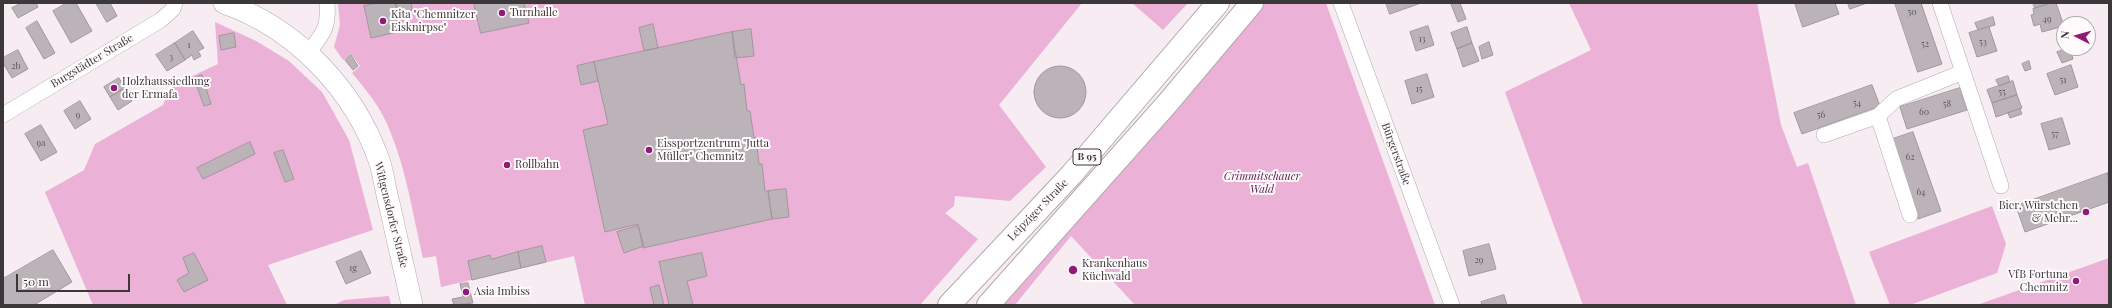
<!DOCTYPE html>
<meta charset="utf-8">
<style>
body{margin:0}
#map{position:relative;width:2112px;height:308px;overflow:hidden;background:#f6ecf2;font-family:"Playfair Display",serif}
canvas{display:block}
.frame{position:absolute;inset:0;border:4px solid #3c383a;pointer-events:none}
.north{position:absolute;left:2056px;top:16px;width:40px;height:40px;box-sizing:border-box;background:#fffbfd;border:1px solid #b1adaf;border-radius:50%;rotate:276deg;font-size:11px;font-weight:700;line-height:16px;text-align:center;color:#3c383a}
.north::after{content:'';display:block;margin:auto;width:14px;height:18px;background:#931976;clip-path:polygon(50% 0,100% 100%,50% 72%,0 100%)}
.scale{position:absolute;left:16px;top:274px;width:114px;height:18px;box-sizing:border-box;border:2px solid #3c383a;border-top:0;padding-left:5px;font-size:12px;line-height:14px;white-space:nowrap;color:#3c383a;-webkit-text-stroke:3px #fffbfd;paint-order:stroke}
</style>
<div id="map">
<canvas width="2112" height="308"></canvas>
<div class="frame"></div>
<div class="north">N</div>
<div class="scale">50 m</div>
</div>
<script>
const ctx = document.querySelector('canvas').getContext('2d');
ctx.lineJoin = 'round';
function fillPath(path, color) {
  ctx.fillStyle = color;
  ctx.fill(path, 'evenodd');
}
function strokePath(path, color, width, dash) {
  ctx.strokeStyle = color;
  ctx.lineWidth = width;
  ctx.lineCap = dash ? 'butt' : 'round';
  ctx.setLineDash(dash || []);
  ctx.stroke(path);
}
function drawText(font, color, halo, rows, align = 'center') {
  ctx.font = font + ' "Playfair Display",serif';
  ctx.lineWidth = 4;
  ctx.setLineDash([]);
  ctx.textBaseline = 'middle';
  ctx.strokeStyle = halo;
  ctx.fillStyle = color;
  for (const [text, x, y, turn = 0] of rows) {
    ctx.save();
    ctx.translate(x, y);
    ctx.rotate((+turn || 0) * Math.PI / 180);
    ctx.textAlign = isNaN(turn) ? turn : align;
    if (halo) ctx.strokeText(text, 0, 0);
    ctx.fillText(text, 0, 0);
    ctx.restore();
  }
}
fillPath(new Path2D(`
 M338,3h744l-83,102 47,62 -36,34 -55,-5 -1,10 -9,7 33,26 -58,66h-335l-11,-49 -133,31 -5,-31 -13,2c-10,-42 -16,-86 -33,-127 -8,-22 -23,-40 -38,-58l8,-7 -9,-12 -8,6 -9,-13 6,-22z
 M1132,3h56l-25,27z
 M1258,3h68l109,302h-300l-64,-69 -56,69h-18z
 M1569,3h188l24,122 16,42 11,-4 48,142h-273l-78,-213 86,-42z
 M215,22l41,19 33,20 33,31 27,48 24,90 -105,35 19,40h-194l-48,-113 39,-22 11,-26 68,-39 8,-19 47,-22z
 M1992,206l14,38 -9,29 -87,32h-20l-21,-53z
 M2109,258v47h-132z
 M389,296l2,9h-57l10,-5z`), '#ebb1d6');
const building = new Path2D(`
 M22,3h14l2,4 -20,11 -6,-10z
 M67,3h9l16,28 -21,12 -18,-32z
 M96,3h14l7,13 -10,6z
 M378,3h18l6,28 -31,7 -7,-32z
 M396,3h15l1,6 -6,10 -7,2z
 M474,3h50l5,20 -48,10z
 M1386,3h35l-31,11z
 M1460,3l6,16 -8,3 -7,-18z
 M1795,3h40l4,11 -36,13z
 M1848,3h19l-17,6z
 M1895,3h26l21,61 -24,8z
 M2033,3h18l-16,5z
 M2051,3h5l8,23 -22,6 -2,-8 -6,2 -3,-11 3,-1 -1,-5z
 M1993,17l2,8 -17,5 -3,-7z
 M37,21l18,32 -11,6 -18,-31z
 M653,24l5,24 -14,3 -5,-23z
 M1428,26l6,19 -18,6 -6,-19z
 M1467,27l5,16 -15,6 -6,-16z
 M1989,27l8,24 -20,6 -8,-24z
 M751,29l3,27 -19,2 -3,-26z
 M193,31l11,17 -6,3 3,5 -7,4 -2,-5 -7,5 -10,-17z
 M732,32l9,53 3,-1 3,27h3l4,27 2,-1 3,27h3l3,27h3l4,28 -129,29 -5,-24 -33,8 -22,-102 25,-6 -14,-62z
 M234,33l2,14 -15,3 -2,-14z
 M1489,42l4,13 -11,4 -3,-12z
 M175,43l10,17 -18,11 -11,-16z
 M1472,43l7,18 -16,6 -6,-18z
 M2070,48l3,11 -11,4 -5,-11z
 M18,50l10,19 -16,9 -9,-15v-5z
 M351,55l7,11 -5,4 -8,-10z
 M2029,61l2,8 -6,2 -3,-7z
 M594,62l4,19 -17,4 -4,-19z
 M2071,65l7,22 -23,8 -8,-21z
 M1034 92a26 26 0 1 1 52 0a26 26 0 1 1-52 0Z
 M1427,74l7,23 -22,7 -7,-23z
 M202,75l9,29 -7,2 -10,-28z
 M2008,76l2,6 -11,4 -3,-6z
 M119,78l6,10 -15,9 -6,-10z
 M2013,81l4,14 -25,8 -5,-13z
 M1872,85l8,21 -78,28 -8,-21z
 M125,88l7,13 -14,9 -8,-13z
 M1960,88l7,22 -60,19 -7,-22z
 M2017,95l5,13 -26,9 -4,-14z
 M80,101l11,18 -16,10 -11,-18z
 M2020,109l2,5 -12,4 -2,-5z
 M2062,118l8,26 -21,6 -8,-26z
 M41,125l16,27 -16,9 -16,-27z
 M1913,132l28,79 -23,8 -28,-79z
 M250,142l5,12 -52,25 -6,-11z
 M283,150l11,29 -9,3 -11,-29z
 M2108,173l1,29 -84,30 -9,-26z
 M786,189l3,28 -17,2 -4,-28z
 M638,226l6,20 -20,7 -7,-21z
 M1489,244l7,25 -27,7 -6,-25z
 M542,246l4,16 -25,6 -3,-16z
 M53,250l19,32 -38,23h-31v-26z
 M361,251l10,22 -25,11 -10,-22z
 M518,252l3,16 -49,12 -4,-19 22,-6 1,4z
 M194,253l14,27 -24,12 -7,-12 12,-7 -6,-15z
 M702,253l5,23 -20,5 6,24h-24l-10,-43z
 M468,283l5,20 -19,2 -2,-6 11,-2 -3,-13z
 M659,285l5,20h-10l-4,-17z
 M1504,295l3,10h-25l-1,-3z`);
fillPath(building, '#bcb3b9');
strokePath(building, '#a1979d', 1);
const street = new Path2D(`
 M1341,3l111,302
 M1940,3l61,183
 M308,53c15,-19 21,-25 19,-50
 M3,115l158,-95 12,-11 2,-6
 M1824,135l54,-19
 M1910,215l-32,-99 18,-17 67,-27`);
const secondary = new Path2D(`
 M224,3c72,25 131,87 156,160 4,14 6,30 10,44 7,33 15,65 22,98`);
const primary = new Path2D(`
 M949,305l122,-130 147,-172
 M988,305l178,-200 86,-102`);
strokePath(street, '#b3aab0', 16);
strokePath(secondary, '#b3aab0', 22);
strokePath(primary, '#b3aab0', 24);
strokePath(street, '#fff', 15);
strokePath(secondary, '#fff', 21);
strokePath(primary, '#fff', 22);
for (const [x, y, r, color] of [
 [502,13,4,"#931976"],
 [383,21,4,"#931976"],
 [114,88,4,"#931976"],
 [649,150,4,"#931976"],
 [507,165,4,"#931976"],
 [2086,212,4,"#931976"],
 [1073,270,5,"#931976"],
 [2076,281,4,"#931976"],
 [466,292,4,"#931976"]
]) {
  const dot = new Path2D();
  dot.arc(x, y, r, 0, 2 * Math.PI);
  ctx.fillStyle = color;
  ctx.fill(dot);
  strokePath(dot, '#fffbfd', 1.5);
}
drawText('9px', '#5c575a', null, [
 ["50",1912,12],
 ["49",2047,19],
 ["13",1422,39],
 ["53",1983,42],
 ["52",1925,44],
 ["1",189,45],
 ["3",171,57],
 ["2b",16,66],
 ["51",2063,80],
 ["15",1419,89],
 ["55",2002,92],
 ["54",1857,103],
 ["58",1947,104],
 ["60",1924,112],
 ["9",78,115],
 ["56",1821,115],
 ["57",2055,134],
 ["9a",41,143],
 ["62",1910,157],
 ["64",1921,192],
 ["29",1479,260],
 ["1g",353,268]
]);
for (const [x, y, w] of [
 [1087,157,28]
]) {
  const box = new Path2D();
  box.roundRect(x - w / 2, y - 8, w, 16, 3);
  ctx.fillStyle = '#fffbfd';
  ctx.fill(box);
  strokePath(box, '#3c383a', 1);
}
drawText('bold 10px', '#3c383a', null, [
 ["B 95",1087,157]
]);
drawText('11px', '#3c383a', '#fffbfd', [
 ["Turnhalle",510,13],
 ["Kita \"Chemnitzer",391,15],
 ["Eisknirpse\"",391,28],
 ["Holzhaussiedlung",122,82],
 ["der Ermafa",122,95],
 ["Eissportzentrum \"Jutta",657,144],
 ["Müller\" Chemnitz",657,157],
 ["Rollbahn",515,165],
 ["Bier, Würstchen",2078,206,"right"],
 ["& Mehr...",2078,219,"right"],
 ["Krankenhaus",1082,264],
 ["Küchwald",1082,277],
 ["VfB Fortuna",2068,275,"right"],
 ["Chemnitz",2068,288,"right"],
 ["Asia Imbiss",474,292]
], 'left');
drawText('11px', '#3c383a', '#fffbfd', [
 ["Burgstädter Straße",92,61,-31],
 ["Bürgerstraße",1396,154,70],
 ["Leipziger Straße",1038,210,-46],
 ["Wittgensdorfer Straße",391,215,76]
]);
drawText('italic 11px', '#5d1c4b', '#fffbfd', [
 ["Crimmitschauer",1262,177],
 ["Wald",1262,190]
]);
</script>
